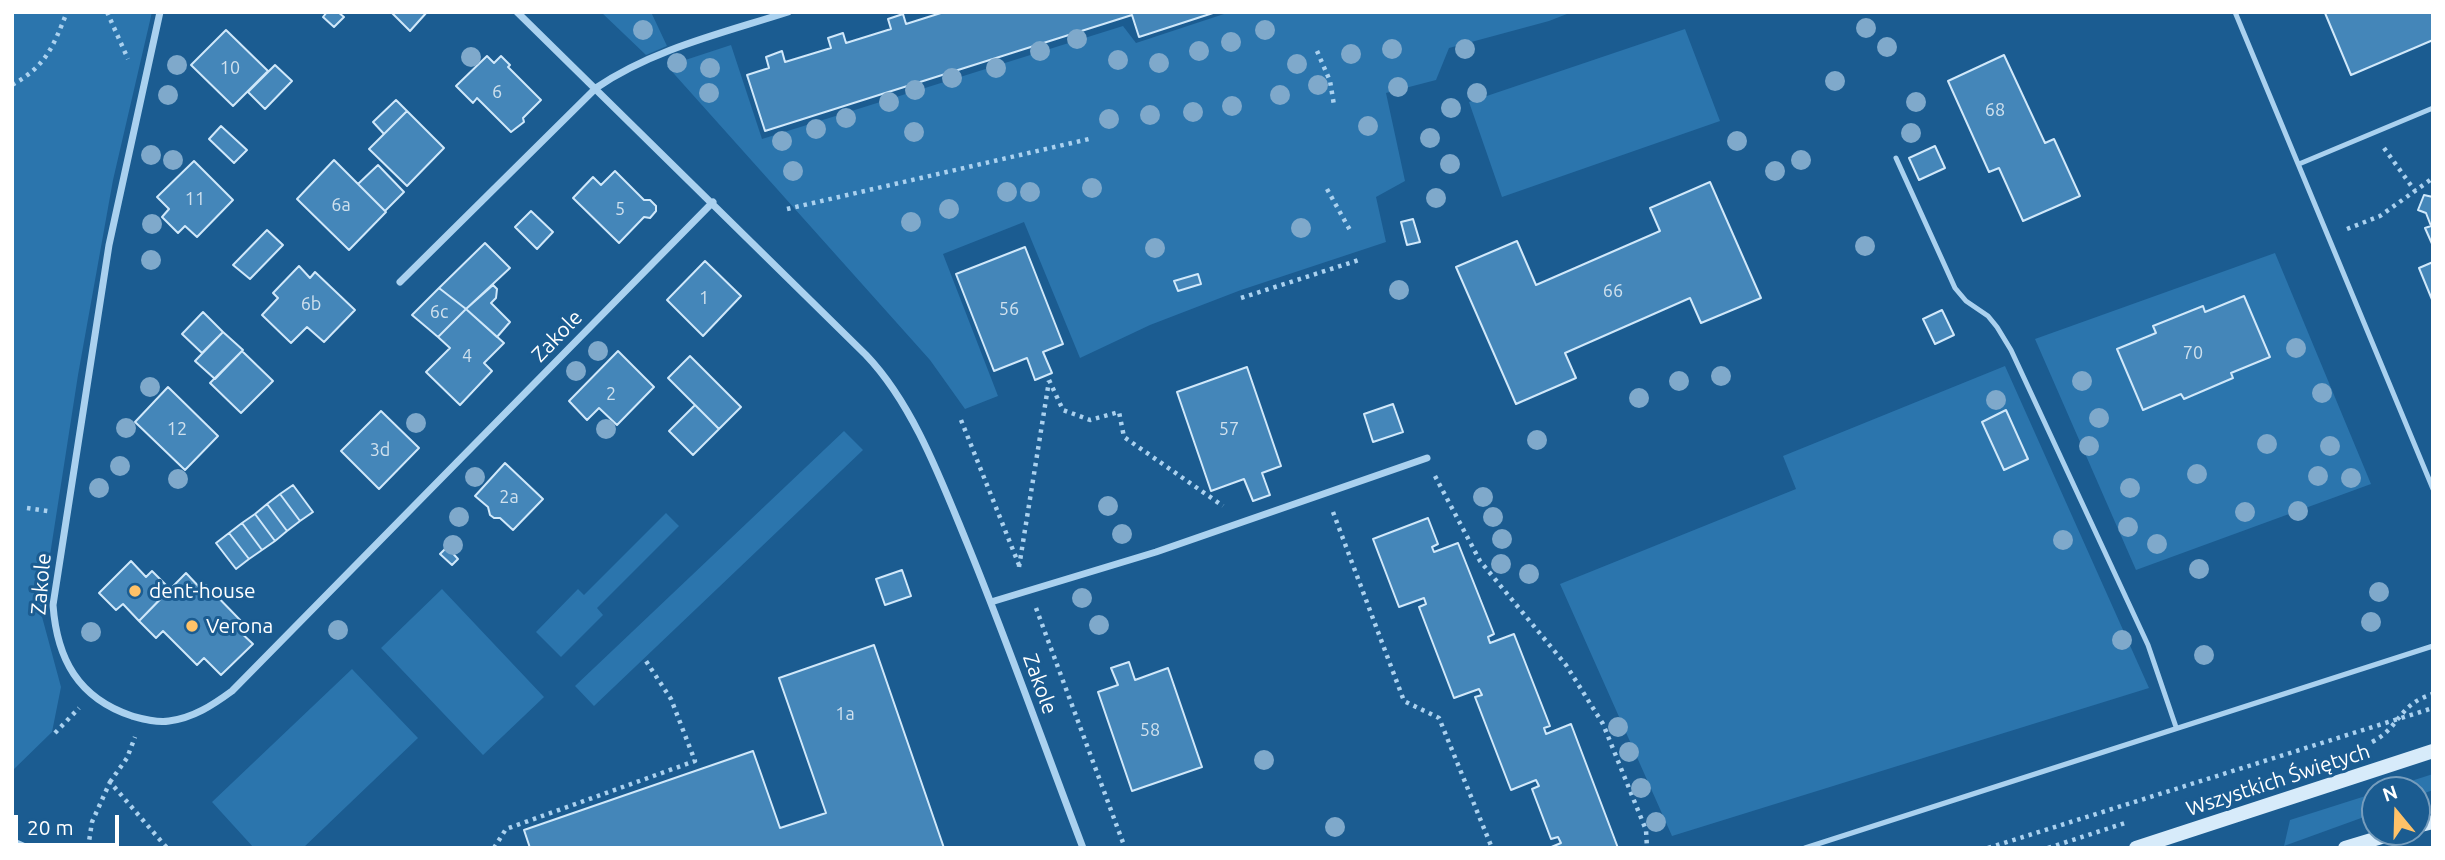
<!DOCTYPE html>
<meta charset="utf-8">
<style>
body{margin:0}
#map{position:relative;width:2445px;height:860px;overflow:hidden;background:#1b5c91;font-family:Ubuntu,sans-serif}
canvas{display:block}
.frame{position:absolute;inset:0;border:14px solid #fff;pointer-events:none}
.north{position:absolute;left:2361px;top:776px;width:70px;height:70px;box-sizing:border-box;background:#1b5c91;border:2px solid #769dbd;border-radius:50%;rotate:341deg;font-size:19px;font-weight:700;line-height:28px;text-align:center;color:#fff}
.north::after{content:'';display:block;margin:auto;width:24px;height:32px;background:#ffc268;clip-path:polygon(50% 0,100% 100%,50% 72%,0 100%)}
.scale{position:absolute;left:14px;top:815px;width:105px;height:32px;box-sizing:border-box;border:4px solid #fff;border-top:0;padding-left:9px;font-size:21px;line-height:24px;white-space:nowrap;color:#fff;-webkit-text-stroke:5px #1b5c91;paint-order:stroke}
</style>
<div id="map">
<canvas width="2445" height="860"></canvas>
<div class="frame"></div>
<div class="north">N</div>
<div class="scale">20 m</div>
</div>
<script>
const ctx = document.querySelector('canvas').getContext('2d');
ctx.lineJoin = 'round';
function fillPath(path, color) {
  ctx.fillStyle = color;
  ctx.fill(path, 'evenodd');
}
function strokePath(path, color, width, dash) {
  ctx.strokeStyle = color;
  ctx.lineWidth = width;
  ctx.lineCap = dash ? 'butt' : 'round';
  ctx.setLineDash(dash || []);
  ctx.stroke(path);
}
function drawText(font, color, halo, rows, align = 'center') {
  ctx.font = font + ' Ubuntu,sans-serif';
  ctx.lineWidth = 6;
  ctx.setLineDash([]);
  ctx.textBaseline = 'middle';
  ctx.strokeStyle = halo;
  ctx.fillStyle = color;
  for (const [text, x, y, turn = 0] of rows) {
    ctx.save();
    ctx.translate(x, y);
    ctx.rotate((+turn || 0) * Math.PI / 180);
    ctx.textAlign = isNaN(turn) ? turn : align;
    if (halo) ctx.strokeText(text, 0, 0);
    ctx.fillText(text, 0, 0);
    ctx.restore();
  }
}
fillPath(new Path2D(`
 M12,12h140l-39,168 -35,195 -37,238 20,74 -9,45 -40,39z
 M601,12h50l16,34 -21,9z
 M1230,12h342l-23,9 -100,27 -13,32 -50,13 19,88 -29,16 10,45 -145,48 -91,35 -70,33 -56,-136 -81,32 55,142 -33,13 -35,-49 -263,-294 64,-21 31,94 361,-113 13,17z
 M1685,29l35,92 -218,76 -33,-95z
 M2275,253l96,231 -235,86 -101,-231z
 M2005,366l144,322 -477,148 -112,-252 236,-95 -13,-33z
 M844,431l19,19 -269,256 -19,-20z
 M666,513l13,13 -82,82 6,7 -42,42 -25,-25 42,-43 6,6z
 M442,589l102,108 -61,58 -102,-107z
 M352,669l66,69 -115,110h-49l-42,-46z
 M2433,774v16l-16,6v-6h-34z
 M2375,793v20l-91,33 6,-26z`), '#2b75ad');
const building = new Path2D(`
 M327,12h11l6,5 -10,10 -11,-10z
 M391,12h36l-17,19z
 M944,12h272l-77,25 -7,-22 -367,116 -18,-56 22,-7 -3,-11 16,-6 3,11 46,-14 -3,-10 15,-5 3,10 45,-14 -3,-10 15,-5 3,10z
 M2433,12v28l-82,35 -26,-62z
 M226,30l42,41 -35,35 -42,-41z
 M2004,55l41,88 9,-4 26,57 -57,25 -24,-53 -10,4 -41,-91z
 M487,56l7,7 7,-7 9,9 -2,2 33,33 -18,18 1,4 -13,10 -34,-34 -4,5 -17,-17z
 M275,65l17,16 -27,28 -17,-17z
 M396,100l11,11 -23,23 -11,-12z
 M407,111l37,37 -37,38 -38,-37z
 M221,126l26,24 -13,13 -25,-24z
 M1935,146l10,22 -26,12 -10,-22z
 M334,160l52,52 -37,38 -52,-51z
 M194,161l39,39 -36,37 -12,-11 -7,7 -16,-16 7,-8 -12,-12z
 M378,165l26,27 -19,19 -27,-27z
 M615,171l29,29h6l6,6v5l-6,7 -6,-1 -25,26 -46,-45 20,-21 8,8z
 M1710,182l51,116 -60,25 -11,-25 -125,55 11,25 -60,26 -60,-137 61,-26 19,44 124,-54 -10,-23z
 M2424,195l9,2v49l-8,-18 6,-2 -5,-13 -8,-3z
 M531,211l22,21 -16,17 -22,-22z
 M1413,219l7,23 -13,3 -6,-23z
 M267,230l16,15 -33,34 -17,-14z
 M485,243l25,25 -44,41 -27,-21z
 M1025,247l38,97 -20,8 9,21 -17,7 -8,-22 -33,13 -38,-97z
 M705,261l36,35 -38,40 -36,-36z
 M2433,262v40l-14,-34z
 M299,266l11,12 5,-6 40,38 -31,32 -17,-15 -16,16 -29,-28 16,-17 -5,-5z
 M1198,274l3,10 -23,7 -4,-10z
 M493,285l4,4 -1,9 -5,5 19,19 -13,15 -31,-28z
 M439,288l27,21 -28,28 -26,-22z
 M2244,296l26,61 -39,16 2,5 -49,21 -3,-5 -38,16 -26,-61 39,-16 -3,-7 50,-20 2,6z
 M466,309l38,34 -20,20 8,8 -32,34 -34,-33 24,-24 -12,-11z
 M1942,310l12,25 -19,9 -12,-25z
 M203,312l20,20 -21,21 -20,-19z
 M223,332l20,18 -28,29 -20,-18z
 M242,351l31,30 -32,32 -31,-30z
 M618,351l36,36 -37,38 -18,-17 -12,12 -18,-19z
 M690,356l51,51 -22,22 -51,-51z
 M1247,367l34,99 -19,7 8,22 -17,6 -9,-22 -33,12 -34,-99z
 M168,387l50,49 -33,34 -50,-48z
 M1393,404l10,28 -30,10 -9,-28z
 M695,405l24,24 -26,26 -24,-24z
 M2006,410l22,49 -24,11 -22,-48z
 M381,411l38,37 -40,41 -38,-38z
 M505,463l38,36 -30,31 -13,-12h-6l-4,-3 -2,-8 -13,-11z
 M293,485l20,27 -13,9 -20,-27z
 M280,494l20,27 -13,10 -20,-27z
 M267,504l20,27 -12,10 -20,-27z
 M255,514l20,27 -13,9 -20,-27z
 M1428,518l10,26 -6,3 2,5 24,-9 36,91 -6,3 2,6 24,-9 36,92 -6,2 2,6 25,-10 47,124h-69l12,-5 -3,-6 -7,2 -19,-50 7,-3 -3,-6 -25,10 -36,-93 7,-2 -3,-6 -25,9 -35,-91 7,-3 -2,-6 -25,9 -26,-68z
 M242,523l20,27 -13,9 -20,-26z
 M229,533l20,26 -13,10 -20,-26z
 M447,547l11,12 -6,6 -12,-11z
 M131,561l15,16 6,-6 18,18 -31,32 -16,-17 -7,6 -17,-17z
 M902,570l9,26 -26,9 -9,-26z
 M186,573l16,17 4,-5 37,38 -6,6 16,15 -32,31 -17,-17 -7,7 -34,-34 -7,7 -17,-17z
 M874,645l70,203h-414l-6,-18 229,-79 27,77 46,-15 -47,-135z
 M1129,662l6,18 33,-12 34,99 -70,24 -34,-99 20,-7 -7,-17z`);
fillPath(building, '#4486b9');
strokePath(building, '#d0e8fa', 2);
strokePath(new Path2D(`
 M107,12l21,47
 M1317,51l13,30 4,24
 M12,85c34,-19 41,-38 55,-73
 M2384,148l31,43
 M1327,189l24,43
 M787,209l302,-70
 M2347,229l33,-13 53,-38
 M1241,298l121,-39
 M1049,380l14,30 27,10 29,-8 5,25 99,69
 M961,420l58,145
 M1435,476l45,85 86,104 37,59 43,106 1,18
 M27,508l21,3
 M1333,512l71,189 35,17 53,130
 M1019,567l30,-186
 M1036,608l89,240
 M55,733l24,-25
 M2372,742c28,-14 26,-38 61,-48
 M110,782l17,-24 8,-21
 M88,848l4,-26 18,-40 57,66
 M494,848l12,-19 189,-68 -24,-62 -27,-41
 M1988,848l445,-140
 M2048,848l77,-25`), '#aad1ef', 4.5, [3.5, 5]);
strokePath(new Path2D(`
 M2235,12l198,477
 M1896,158l59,130 11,13 22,15 9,11 14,23 137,295 28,82
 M2299,164l134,-56
 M12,840l18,8
 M1805,848l628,-202`), '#aad1ef', 5);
strokePath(new Path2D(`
 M160,12l-51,233 -56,360c4,54 25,93 79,111 11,3 25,7 37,5 24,-3 44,-16 63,-30l481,-489
 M517,12l349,343c47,49 75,125 101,188 41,100 77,203 116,305
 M400,282l196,-194c57,-39 127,-55 192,-76
 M991,602l165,-50 271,-94`), '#aad1ef', 7);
strokePath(new Path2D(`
 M2417,826l16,-4
 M2136,848l297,-97
 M2345,848l53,-16`), '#d7ebfa', 14);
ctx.fillStyle = '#7fa9cb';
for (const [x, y] of [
 [1866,28],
 [643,30],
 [1265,30],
 [1077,39],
 [1231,42],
 [1887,47],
 [1392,49],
 [1465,49],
 [1040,51],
 [1199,51],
 [1351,54],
 [471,57],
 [1118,60],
 [677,63],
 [1159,63],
 [1297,64],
 [177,65],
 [710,68],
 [996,68],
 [952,78],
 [1835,81],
 [1318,85],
 [1398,87],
 [915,90],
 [709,93],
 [1477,93],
 [168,95],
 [1280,95],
 [889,102],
 [1916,102],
 [1232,106],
 [1451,108],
 [1193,112],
 [1150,115],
 [846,118],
 [1109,119],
 [1368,126],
 [816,129],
 [914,132],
 [1911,133],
 [1430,138],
 [782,141],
 [1737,141],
 [151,155],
 [173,160],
 [1801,160],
 [1450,164],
 [793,171],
 [1775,171],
 [1092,188],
 [1007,192],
 [1030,192],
 [1436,198],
 [949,209],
 [911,222],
 [152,224],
 [1301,228],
 [1865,246],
 [1155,248],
 [151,260],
 [1399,290],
 [2296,348],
 [598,351],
 [576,371],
 [1721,376],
 [1679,381],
 [2082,381],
 [150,387],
 [2322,393],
 [1639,398],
 [1996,400],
 [2099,418],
 [416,423],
 [126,428],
 [606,429],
 [1537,440],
 [2267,444],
 [2089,446],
 [2330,446],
 [120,466],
 [2197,474],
 [2318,476],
 [475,477],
 [2351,478],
 [178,479],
 [99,488],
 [2130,488],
 [1483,497],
 [1108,506],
 [2298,511],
 [2245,512],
 [459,517],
 [1493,517],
 [2128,527],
 [1122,534],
 [1502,539],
 [2063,540],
 [2157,544],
 [453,545],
 [1501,564],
 [2199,569],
 [1529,574],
 [2379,592],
 [1082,598],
 [2371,622],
 [1099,625],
 [338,630],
 [91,632],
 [2122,640],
 [2204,655],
 [1618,727],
 [1629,752],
 [1264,760],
 [1641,788],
 [1656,822],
 [1335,827]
]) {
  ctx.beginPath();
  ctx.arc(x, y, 10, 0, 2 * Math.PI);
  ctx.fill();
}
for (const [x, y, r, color] of [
 [135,591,7,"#ffc268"],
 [192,626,7,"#ffc268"]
]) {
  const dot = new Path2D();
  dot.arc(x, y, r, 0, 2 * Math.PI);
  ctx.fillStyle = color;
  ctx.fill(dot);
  strokePath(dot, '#1b5c91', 2.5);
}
drawText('18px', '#d0e1ee', null, [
 ["10",230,68],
 ["6",497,92],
 ["68",1995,110],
 ["11",195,199],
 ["6a",341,205],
 ["5",620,209],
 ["66",1613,291],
 ["1",704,298],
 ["6b",311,304],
 ["56",1009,309],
 ["6c",439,312],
 ["70",2193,353],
 ["4",467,356],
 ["2",611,394],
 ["12",177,429],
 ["57",1229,429],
 ["3d",380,450],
 ["2a",509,497],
 ["1a",845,714],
 ["58",1150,730]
]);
drawText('21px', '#fff', '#1b5c91', [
 ["Zakole",557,336,-46],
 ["Zakole",41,584,-85],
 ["Zakole",1040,684,70],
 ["Wszystkich Świętych",2278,780,-18]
]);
drawText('21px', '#fff', '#1b5c91', [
 ["dent-house",149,591],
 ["Verona",206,626]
], 'left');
</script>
